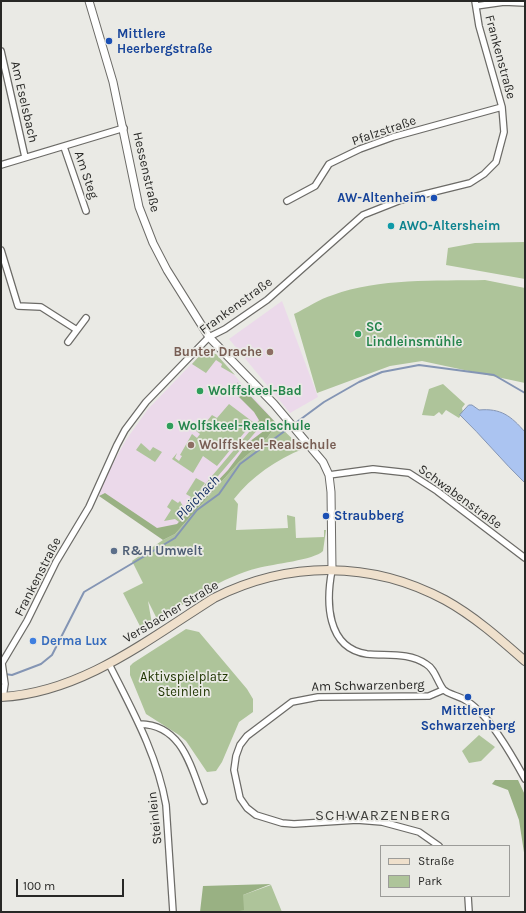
<!DOCTYPE html>
<meta charset="utf-8">
<style>
body{margin:0}
#map{position:relative;width:526px;height:913px;overflow:hidden;background:#eaeae5;font-family:Karla,sans-serif}
canvas{display:block}
.frame{position:absolute;inset:0;border:2px solid #282826;pointer-events:none}
.legend{position:absolute;left:380px;top:845px;width:130px;height:52px;box-sizing:border-box;background:#eaeae5;border:1px solid #9c9c99;margin:0;padding:5px 7px;list-style:none;font-size:12px;color:#282826}
.legend li{display:flex;align-items:center;gap:8px;height:20px}
.legend b{width:20px;border:1px solid #9c9c99}
.scale{position:absolute;left:16px;top:879px;width:108px;height:18px;box-sizing:border-box;border:2px solid #282826;border-top:0;padding-left:5px;font-size:12px;line-height:14px;white-space:nowrap;color:#282826;-webkit-text-stroke:3px #eaeae5;paint-order:stroke}
</style>
<div id="map">
<canvas width="526" height="913"></canvas>
<div class="frame"></div>
<ul class="legend">
<li><b style="height:5px;background:#efe0cc"></b>Straße</li>
<li><b style="height:11px;background:#aec49a"></b>Park</li>
</ul>
<div class="scale">100 m</div>
</div>
<script>
const ctx = document.querySelector('canvas').getContext('2d');
ctx.lineJoin = 'round';
function fillPath(path, color) {
  ctx.fillStyle = color;
  ctx.fill(path, 'evenodd');
}
function strokePath(path, color, width, dash) {
  ctx.strokeStyle = color;
  ctx.lineWidth = width;
  ctx.lineCap = dash ? 'butt' : 'round';
  ctx.setLineDash(dash || []);
  ctx.stroke(path);
}
function drawText(font, color, halo, rows, align = 'center') {
  ctx.font = font + ' Karla,sans-serif';
  ctx.lineWidth = 3.5;
  ctx.setLineDash([]);
  ctx.textBaseline = 'middle';
  ctx.strokeStyle = halo;
  ctx.fillStyle = color;
  for (const [text, x, y, turn = 0] of rows) {
    ctx.save();
    ctx.translate(x, y);
    ctx.rotate((+turn || 0) * Math.PI / 180);
    ctx.textAlign = isNaN(turn) ? turn : align;
    if (halo) ctx.strokeText(text, 0, 0);
    ctx.fillText(text, 0, 0);
    ctx.restore();
  }
}
fillPath(new Path2D(`
 M282,301l36,96 -28,16 -61,-74z
 M207,352l9,2 61,70 -10,14 -28,24 -64,72 -12,6 -64,-44 7,-20 20,-36 22,-31 53,-55z`), '#ebd9ea');
fillPath(new Path2D(`
 M525,242v37l-79,-14 2,-17 27,-5z
 M485,280l40,8v95l-103,-22 -32,5 -73,27 -23,-79c13,-6 25,-15 39,-19 45,-17 104,-14 152,-15z
 M207,352l9,2 19,21 -14,-8 1,-3 -6,-4 -10,13 -14,-9 9,-10z
 M443,384l22,20 -3,4 1,4 -4,6 -13,-8 -4,5 -3,-3 -5,4 -12,-1 7,-26z
 M229,404l24,18 -36,44 -14,-10 -10,17 -21,-14 5,-6 -2,5 4,3 3,-5 -2,-1 12,-21 5,4 3,-4 -5,-4 3,-5 4,2 10,-12 5,3z
 M260,419l4,3 -85,100 -4,-3 -11,2 7,-11 -4,-3 5,-8 6,4 2,-2 4,7 7,-11 -5,-3 10,-16 9,5 -9,12z
 M277,424l26,25c-26,10 -52,28 -69,50l4,5 -2,26 52,-2 -1,-13 8,2 1,21 28,-1v-7h2l-3,21c-9,9 -50,13 -65,17 -36,9 -69,32 -100,53l-10,-20 4,23 -10,6 -19,-37 20,-10 -11,-22 31,-21 12,-6 64,-72 28,-24z
 M141,443l9,8 3,-4 9,5 -7,10 -19,-12z
 M186,629l13,3 48,57 6,10v13l-14,10 -17,40 -6,9 -9,1 -21,-31 -7,-6 -33,-21 -16,-39v-9l3,-3z
 M479,735l16,12 -14,14 -12,2 -7,-12z
 M271,885l11,27h-52l13,-17z`), '#aec49a');
fillPath(new Path2D(`
 M237,382l40,42 -10,14 -28,24 -64,72 -12,6 -64,-44 6,-3 52,35 20,-4 51,-54 21,-28 16,-12 -11,-18 -21,-21 6,-5z
 M495,780h23l7,15v64l-6,-39 -11,-30 -16,-6z
 M271,884l-28,11 1,15 -10,2h-34l3,-26z`), '#99b183');
const water = new Path2D(`
 M469,405h3l7,5c22,-2 32,6 46,22v51c-23,-22 -42,-46 -65,-68z`);
fillPath(water, '#abc4f1');
strokePath(water, '#8495b4', 1);
strokePath(new Path2D(`
 M5,674l7,1 29,-11 11,-9 32,-63 91,-54 22,-28 22,-16 21,-30 84,-62 35,-20 23,-10 37,-7 75,10 31,18`), '#8495b4', 2);
const minor = new Path2D(`
 M476,6l28,-4 21,1
 M1,51l24,106
 M64,147l22,64
 M1,165l123,-37
 M287,201l28,-15 14,-22 31,-15 33,-12 109,-30
 M1,250l17,56 23,1 36,23 -9,12
 M77,330l9,-12
 M329,475l44,-6 36,4 28,18 88,67
 M332,570c-6,31 -6,78 35,84 20,2 42,-2 59,10 9,5 11,17 17,25 4,5 16,7 22,11 4,2 10,7 14,11 16,15 35,48 46,68
 M109,664c23,46 48,90 57,141l7,107
 M3,697l2,-13 -3,-21 25,-42 29,-59 33,-55 28,-62 8,-15 21,-28 63,-65 16,-8 42,-29 96,-85 38,-15 69,-17 14,-9 12,-12 8,-30 -2,-25 -23,-81 -4,-25
 M140,724c43,1 51,44 64,77
 M439,846l-20,-14 -37,-10 -25,-2 -63,4 -12,-1 -26,-8 -9,-7 -7,-10 -6,-28 2,-14 4,-11 7,-9 45,-34 26,-5 111,-1 14,-6
 M468,896l1,16`);
const tertiary = new Path2D(`
 M89,1l24,81 26,125 14,36 14,27 42,67 65,67 49,58 6,13 2,17 1,78`);
const secondary = new Path2D(`
 M1,697c80,-4 148,-58 213,-99 74,-37 157,-38 231,2 29,16 55,39 80,61`);
strokePath(minor, '#6c6b67', 8);
strokePath(tertiary, '#6c6b67', 9);
strokePath(secondary, '#6c6b67', 10);
strokePath(minor, '#fff', 5.5);
strokePath(tertiary, '#fff', 7);
strokePath(secondary, '#efe0cc', 8);
for (const [x, y, r, color] of [
 [109,41,4,"#1a4fb4"],
 [434,198,4,"#1a4fb4"],
 [391,226,4,"#0f9aa8"],
 [358,334,4,"#2e9e5b"],
 [270,352,4,"#8d6e63"],
 [200,391,4,"#2e9e5b"],
 [170,426,4,"#2e9e5b"],
 [191,445,4,"#8d6e63"],
 [326,516,4,"#1a4fb4"],
 [114,551,4,"#5c6f8a"],
 [33,641,4,"#3f7fe0"],
 [468,697,4,"#1a4fb4"]
]) {
  const dot = new Path2D();
  dot.arc(x, y, r, 0, 2 * Math.PI);
  ctx.fillStyle = color;
  ctx.fill(dot);
  strokePath(dot, '#eaeae5', 1.5);
}
drawText('bold 13px', '#164399', '#eaeae5', [
 ["Mittlere",117,34],
 ["Heerbergstraße",117,49],
 ["AW-Altenheim",426,198,"right"],
 ["Straubberg",334,516],
 ["Mittlerer",468,711,"center"],
 ["Schwarzenberg",468,726,"center"]
], 'left');
drawText('13px', '#282826', '#eaeae5', [
 ["Frankenstraße",500,57,75],
 ["Am Eselsbach",24,102,77],
 ["Pfalzstraße",384,131,-19],
 ["Hessenstraße",146,172,77],
 ["Am Steg",86,175,71],
 ["Frankenstraße",236,306,-36],
 ["Schwabenstraße",460,497,36],
 ["Frankenstraße",38,577,-63],
 ["Versbacher Straße",171,612,-31],
 ["Am Schwarzenberg",368,686,-1],
 ["Steinlein",155,818,-96]
]);
drawText('bold 13px', '#0d838f', '#eaeae5', [
 ["AWO-Altersheim",399,226]
], 'left');
drawText('bold 13px', '#27864d', '#eaeae5', [
 ["SC",366,327],
 ["Lindleinsmühle",366,342],
 ["Wolffskeel-Bad",208,391],
 ["Wolfskeel-Realschule",178,426]
], 'left');
drawText('bold 13px', '#785e54', '#eaeae5', [
 ["Bunter Drache",262,352],
 ["Wolffskeel-Realschule",199,445,"left"]
], 'right');
drawText('bold 13px', '#4e5e75', '#eaeae5', [
 ["R&H Umwelt",122,551]
], 'left');
drawText('bold 13px', '#366cbe', '#eaeae5', [
 ["Derma Lux",41,641]
], 'left');
drawText('13px', '#203602', '#eaeae5', [
 ["Aktivspielplatz",184,677],
 ["Steinlein",184,692]
]);
drawText('italic 14px', '#142f64', '#eaeae5', [
 ["Pleichach",198,498,-46]
]);
ctx.letterSpacing = '1px';
drawText('15px', '#42423e', '#eaeae5', [
 ["SCHWARZENBERG",383,816]
]);
ctx.letterSpacing = '0px';
</script>
